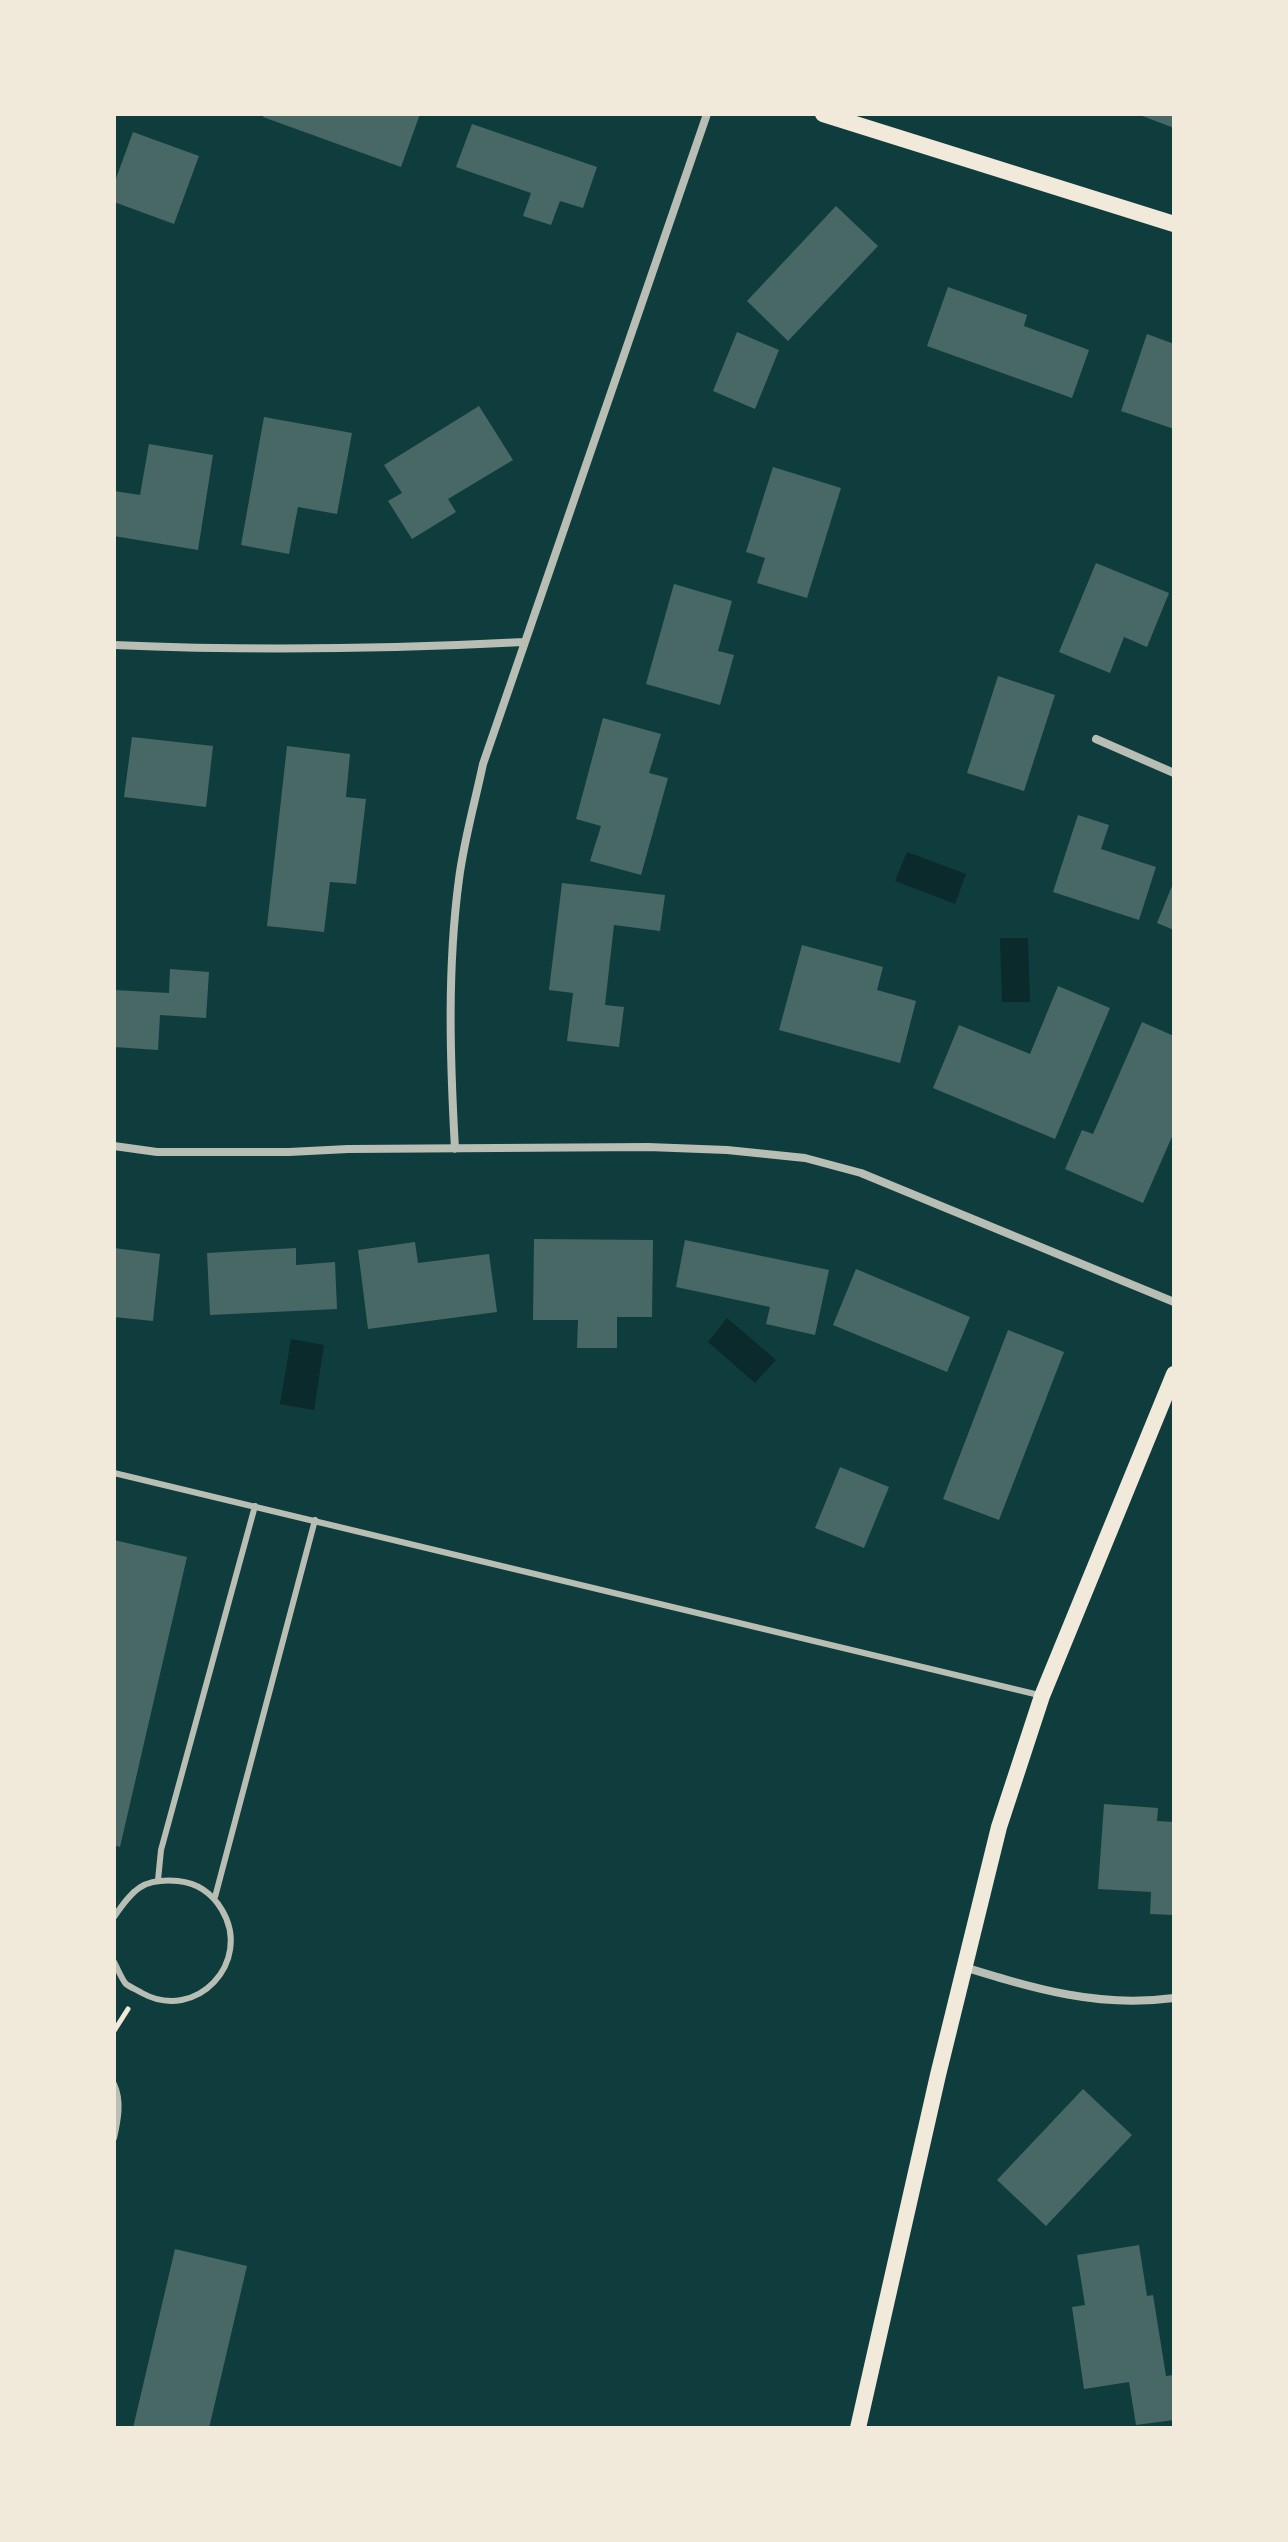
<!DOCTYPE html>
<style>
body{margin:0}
#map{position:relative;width:1288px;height:2542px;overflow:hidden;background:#0f3d3e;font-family:"PT Sans Narrow",sans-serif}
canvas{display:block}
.frame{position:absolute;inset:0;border:116px solid #f1e9da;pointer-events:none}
</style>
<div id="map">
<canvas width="1288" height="2542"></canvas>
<div class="frame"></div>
</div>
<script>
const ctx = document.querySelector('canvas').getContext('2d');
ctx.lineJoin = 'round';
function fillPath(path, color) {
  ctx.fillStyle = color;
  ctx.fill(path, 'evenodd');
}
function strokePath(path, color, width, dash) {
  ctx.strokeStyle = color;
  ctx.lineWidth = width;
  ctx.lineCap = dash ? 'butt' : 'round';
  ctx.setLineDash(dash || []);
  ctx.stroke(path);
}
fillPath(new Path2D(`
 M907,852l59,22 -11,30 -60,-23z
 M1000,938h28l2,64h-28z
 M727,1318l49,42 -21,23 -47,-41z
 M291,1339l33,6 -10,65 -34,-6z`), '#0a2a2b');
fillPath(new Path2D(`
 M264,114h156l-19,53 -138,-50z
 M1137,114h37v14z
 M472,124l125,43 -14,41 -23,-7 -9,24 -28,-9 8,-23 -75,-26z
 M133,132l66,24 -25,68 -60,-22v-18z
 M836,206l42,40 -90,95 -41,-40z
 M948,287l79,28 -3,11 65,24 -17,48 -145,-52z
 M737,332l42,18 -24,59 -42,-18z
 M1147,334l27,10v85l-53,-18z
 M479,406l34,54 -65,39 8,13 -44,27 -24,-38 14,-8 -18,-28z
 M264,417l88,16 -15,81 -39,-7 -9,47 -48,-9z
 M149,444l64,11 -15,95 -84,-14v-45l26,4z
 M773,467l68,21 -34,110 -50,-15 8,-25 -19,-6z
 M1096,563l73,30 -22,54 -23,-10 -14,36 -51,-21z
 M674,584l58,17 -14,50 16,4 -14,50 -74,-21z
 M998,676l57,19 -31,96 -57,-18z
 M603,718l58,16 -12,39 19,5 -27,97 -51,-14 11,-35 -25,-7z
 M132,737l81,9 -7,61 -82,-10z
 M287,746l63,8 -4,43 20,2 -10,85 -26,-2 -6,50 -57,-6z
 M1078,815l31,10 -8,24 55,18 -17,53 -86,-28z
 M1174,881v49l-17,-7z
 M562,883l103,12 -5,36 -46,-6 -9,80 19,2 -5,40 -52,-6 6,-48 -24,-3z
 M802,945l81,22 -6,23 39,11 -16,62 -121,-33z
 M170,969l39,3 -3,46 -46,-3 -2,35 -44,-3v-57l55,3z
 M1058,986l52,22 -55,131 -122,-51 26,-63 71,29z
 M1142,1022l32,14v96l-31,71 -78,-34 17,-39 11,4z
 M534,1239l119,1 -1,77h-35v31h-40l1,-28h-45z
 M685,1240l144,30 -14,65 -49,-11 4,-17 -94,-20z
 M415,1242l3,21 71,-9 8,58 -129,17 -10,-79z
 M114,1248l46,6 -7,67 -39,-4z
 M296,1248v17l39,-3 2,47 -127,6 -3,-62z
 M856,1269l114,48 -23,55 -114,-47z
 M1008,1330l56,22 -65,168 -56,-21z
 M840,1467l49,20 -25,61 -49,-20z
 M114,1540l73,17 -67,290 -6,-2z
 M1104,1804l54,4 -1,13 17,1v93l-24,-1 1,-22 -53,-3z
 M1083,2089l49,46 -86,91 -49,-46z
 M1139,2245l8,51 6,-1 13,81 8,-1v45l-38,5 -7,-43 -45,7 -12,-82 13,-2 -8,-50z
 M175,2249l72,17 -38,162h-76z`), '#486865');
strokePath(new Path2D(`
 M114,2031l14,-22`), '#f1e9da', 5);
strokePath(new Path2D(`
 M114,1473l925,222
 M158,1880l3,-30 94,-344
 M215,1897l100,-377
 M114,1917c19,-28 29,-39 64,-36 20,2 34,12 44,29 31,52 -26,113 -80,83 -5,-3 -12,-6 -16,-9 -5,-6 -8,-15 -12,-22
 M114,2084c8,17 4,36 0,54`), '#b8beb3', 6);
strokePath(new Path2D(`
 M114,645c137,6 273,4 410,-3
 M1096,739l78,34
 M114,1146l43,6h132l59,-3 300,-2 79,3 78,8 56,15 313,129
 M455,1149c-5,-90 -8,-180 4,-270 5,-39 16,-77 24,-115l224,-650
 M964,1967c72,22 134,41 210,31`), '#b8beb3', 8);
strokePath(new Path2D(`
 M823,114l351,110
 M858,2428l80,-353 61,-248 43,-131 132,-322`), '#f1e9da', 16);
</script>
